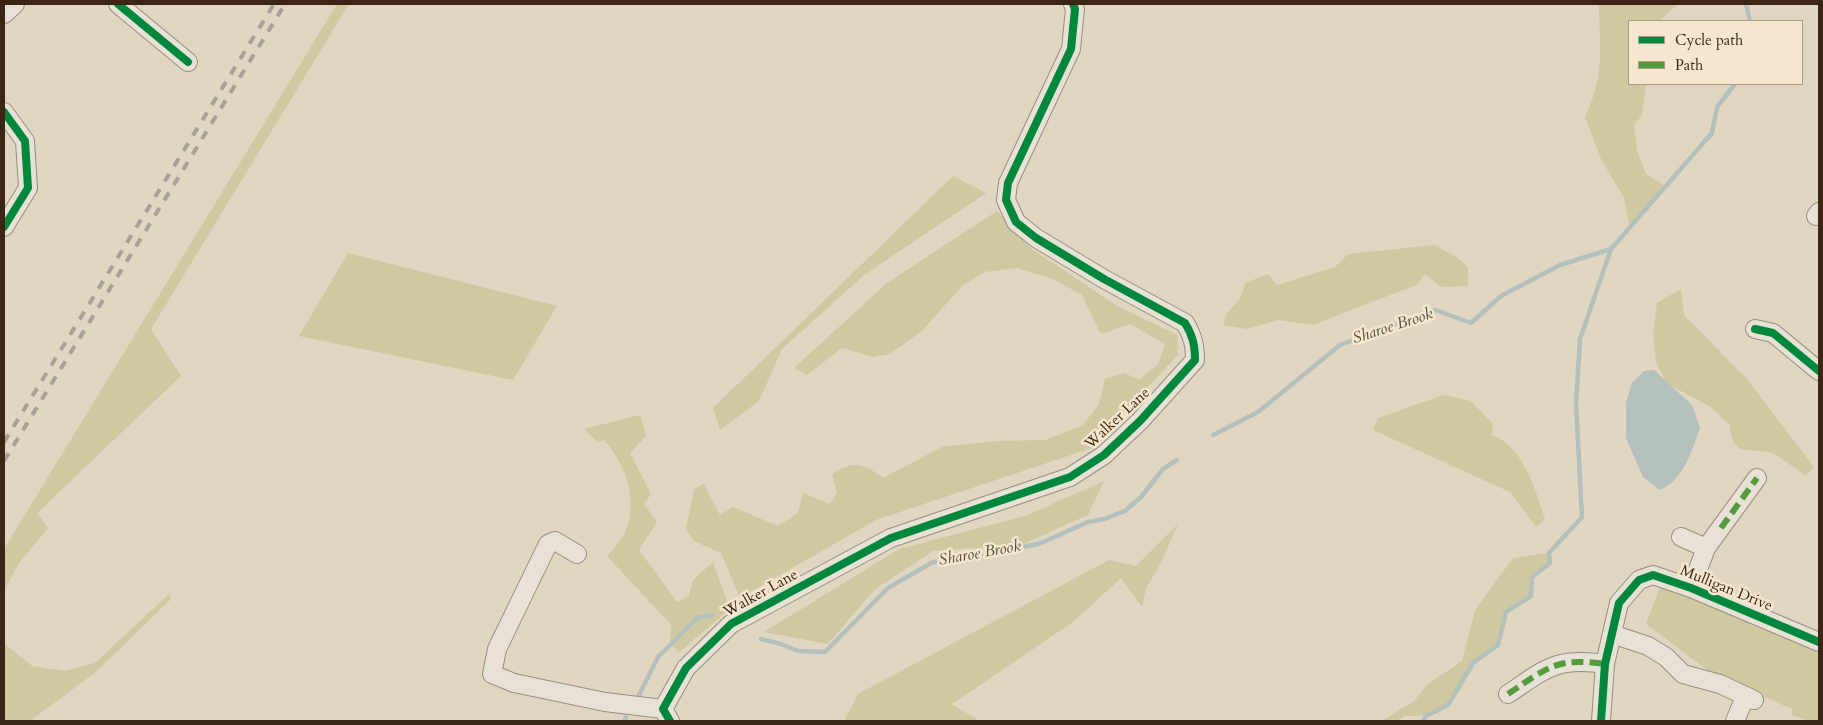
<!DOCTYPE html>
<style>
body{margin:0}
#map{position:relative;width:1823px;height:725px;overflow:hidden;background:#e1d6c1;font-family:Cardo,serif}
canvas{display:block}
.frame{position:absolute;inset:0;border:5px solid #3d2516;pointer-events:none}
.legend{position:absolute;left:1628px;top:20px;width:175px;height:65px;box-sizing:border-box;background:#f4e7ce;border:1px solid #ab9984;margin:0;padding:6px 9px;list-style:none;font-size:15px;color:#3d2516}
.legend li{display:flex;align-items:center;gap:10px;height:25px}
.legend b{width:25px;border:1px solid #ab9984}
</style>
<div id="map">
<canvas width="1823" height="725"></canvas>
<div class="frame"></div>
<ul class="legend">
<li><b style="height:6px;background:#00873e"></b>Cycle path</li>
<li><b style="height:6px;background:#539b3d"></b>Path</li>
</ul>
</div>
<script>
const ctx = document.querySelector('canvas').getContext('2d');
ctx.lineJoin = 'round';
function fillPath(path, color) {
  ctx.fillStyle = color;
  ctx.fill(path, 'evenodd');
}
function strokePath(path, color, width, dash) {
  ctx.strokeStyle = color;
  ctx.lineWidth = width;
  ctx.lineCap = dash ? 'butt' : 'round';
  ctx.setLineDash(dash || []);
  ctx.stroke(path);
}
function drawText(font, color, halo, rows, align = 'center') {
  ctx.font = font + ' Cardo,serif';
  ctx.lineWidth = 5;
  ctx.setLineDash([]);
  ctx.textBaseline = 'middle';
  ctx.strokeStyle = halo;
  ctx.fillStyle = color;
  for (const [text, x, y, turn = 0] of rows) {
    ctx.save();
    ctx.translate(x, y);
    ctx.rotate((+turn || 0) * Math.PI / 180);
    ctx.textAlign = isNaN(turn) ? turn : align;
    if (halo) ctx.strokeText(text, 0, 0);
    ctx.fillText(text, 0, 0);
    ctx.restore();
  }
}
fillPath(new Path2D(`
 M337,4h12l-198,325 30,47 -144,137 11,15 -29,35 -15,28v-42z
 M1599,4h79l-19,17h-30v63h17l-4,31 -8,10 3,25 9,24 18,11 -34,45 -6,-32 -23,-39 -16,-42c20,-43 15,-68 14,-113z
 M953,176l33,17 -123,83 -81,73 -23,52 -39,29 -7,-22z
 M997,211l33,37 89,59 58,28 1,20 -89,94 -213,71 -136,78 -19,-45 -27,-12 -8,-12 8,-40 10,-5 16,31 13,-8 45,19 20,-13 5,-20 27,11 7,-11 -5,-19c21,-14 32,-11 51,4l59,-31 53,-6 50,-1 38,-15 16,-21 6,-25 20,-6 14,7 19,-16 7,-20 -35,-20 -29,10 -19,-39 -29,-16 -37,-11 -31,4 -22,13 -41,46 -32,23 -17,3 -31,-9 -35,27 -13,-7 93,-85z
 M1434,245l21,11 13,11v19l-27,1 -16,-13 -9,11 -103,40 -34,-5 -32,9 -24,-4 4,-12 13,-14 5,-16 23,-9 9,11 58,-18 13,-13z
 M348,253l209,53 -44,74 -214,-44z
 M1681,289l3,26 63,64 67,88 -8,9c-10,-7 -20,-15 -30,-21 -22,-11 -44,8 -46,-30l-21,-19 -43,-23 -10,-22 -3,-27 4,-31z
 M1443,395l28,6 22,23 -1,11c32,12 43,54 53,84l-9,8 -26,-35 -137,-62 5,-12z
 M640,415l6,21 -16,17 21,41 -7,10 13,18 -18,28 38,52 12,-6 4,-16 20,-18 17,47 -52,44 -8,-11 1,-17 -64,-69c5,-6 11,-12 15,-18 19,-32 5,-72 -18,-98l-6,2 -14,-13z
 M1104,481l-16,34 -67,30 -88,6 -59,39 -46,54 -64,-12 135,-83 126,-33z
 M1178,524l-17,39 -15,25 -4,19 -21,-29 -48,44 -121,82 27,17h-135l14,-27 251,-134 27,6z
 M1549,553l1,10 -18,14 -1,19 -25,16 -8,33 -25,18 -25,42 -22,11h-21l-7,5h-16l32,-20 14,-17 34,-23 13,-51 38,-52z
 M1661,584l158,66v71h-11l-16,-6v-6l-78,-34 -68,-51z
 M169,594l2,5 -75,73 -66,49h-26v-81l1,4 27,22 33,5 30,-8z`), '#cfc8a1');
fillPath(new Path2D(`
 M1654,370l38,35 8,22c-7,22 -17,54 -40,63l-17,-13 -17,-39v-36l6,-19 12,-12z`), '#b3c0bb');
strokePath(new Path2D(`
 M1746,4l4,17
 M1213,435l45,-23 82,-67 95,-35 36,13 30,-27 59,-31 51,-16 101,-116 5,-26 18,-23
 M761,639l20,5 17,7 27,1 63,-64 45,-26 30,-1 78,-18 47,-21 16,-3 21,-8 16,-14 22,-28 14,-9
 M639,695l19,-38 39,-39 16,-3
 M624,721l2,-4
 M1423,721l3,-5 22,-11 25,-42 25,-18 8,-33 25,-16 1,-19 18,-14 -1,-10 33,-36 -6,-113 4,-65 31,-90`), '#b3c0bb', 4.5);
const minor = new Path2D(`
 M118,4l70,58
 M4,14l11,-10
 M4,112l21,29 3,47 -24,39
 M1816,216l3,-4
 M1755,329l18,4 46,38
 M1681,537l25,11
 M577,554l-22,-13 -7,3 -51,105 -5,25 22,9 91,19 58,7
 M1691,588l15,-40 51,-70
 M1612,634l36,12 18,11 17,17 37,10 34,16
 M1508,694c39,-26 48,-37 97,-30
 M670,721l-7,-12 23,-41 45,-44 160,-86 179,-61 34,-22 36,-34 55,-61c0,-14 -2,-24 -10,-37l-81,-44 -68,-41 -20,-16 -10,-22 2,-17 63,-134 4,-40 -2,-5
 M1601,721l4,-57 14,-61 20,-23 14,-5 38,13 128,54
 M1735,721l10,-24`);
strokePath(minor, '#978e81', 20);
strokePath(minor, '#e7e1d6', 18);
strokePath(new Path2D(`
 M4,442l270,-438
 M4,461l281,-457`), '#a8a198', 4, [9, 9]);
strokePath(new Path2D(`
 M1721,528l36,-50
 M1508,694c39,-26 48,-37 97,-30`), '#539b3d', 6, [12, 6]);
strokePath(new Path2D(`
 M118,4l70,58
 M4,112l21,29 3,47 -24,39
 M1755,329l18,4 46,38
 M670,721l-7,-12 23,-41 45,-44 160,-86 179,-61 34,-22 36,-34 55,-61c0,-14 -2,-24 -10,-37l-81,-44 -68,-41 -20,-16 -10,-22 2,-17 63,-134 4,-40 -2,-5
 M1601,721l4,-57 14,-61 20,-23 14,-5 38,13 128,54`), '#00873e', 8);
drawText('15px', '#3d2516', '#f4e7ce', [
 ["Walker Lane",1118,419,-43],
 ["Mulligan Drive",1726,589,22],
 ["Walker Lane",761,594,-29]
]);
drawText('italic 16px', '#564a3f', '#f4e7ce', [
 ["Sharoe Brook",1393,327,-18],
 ["Sharoe Brook",980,554,-10]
]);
</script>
